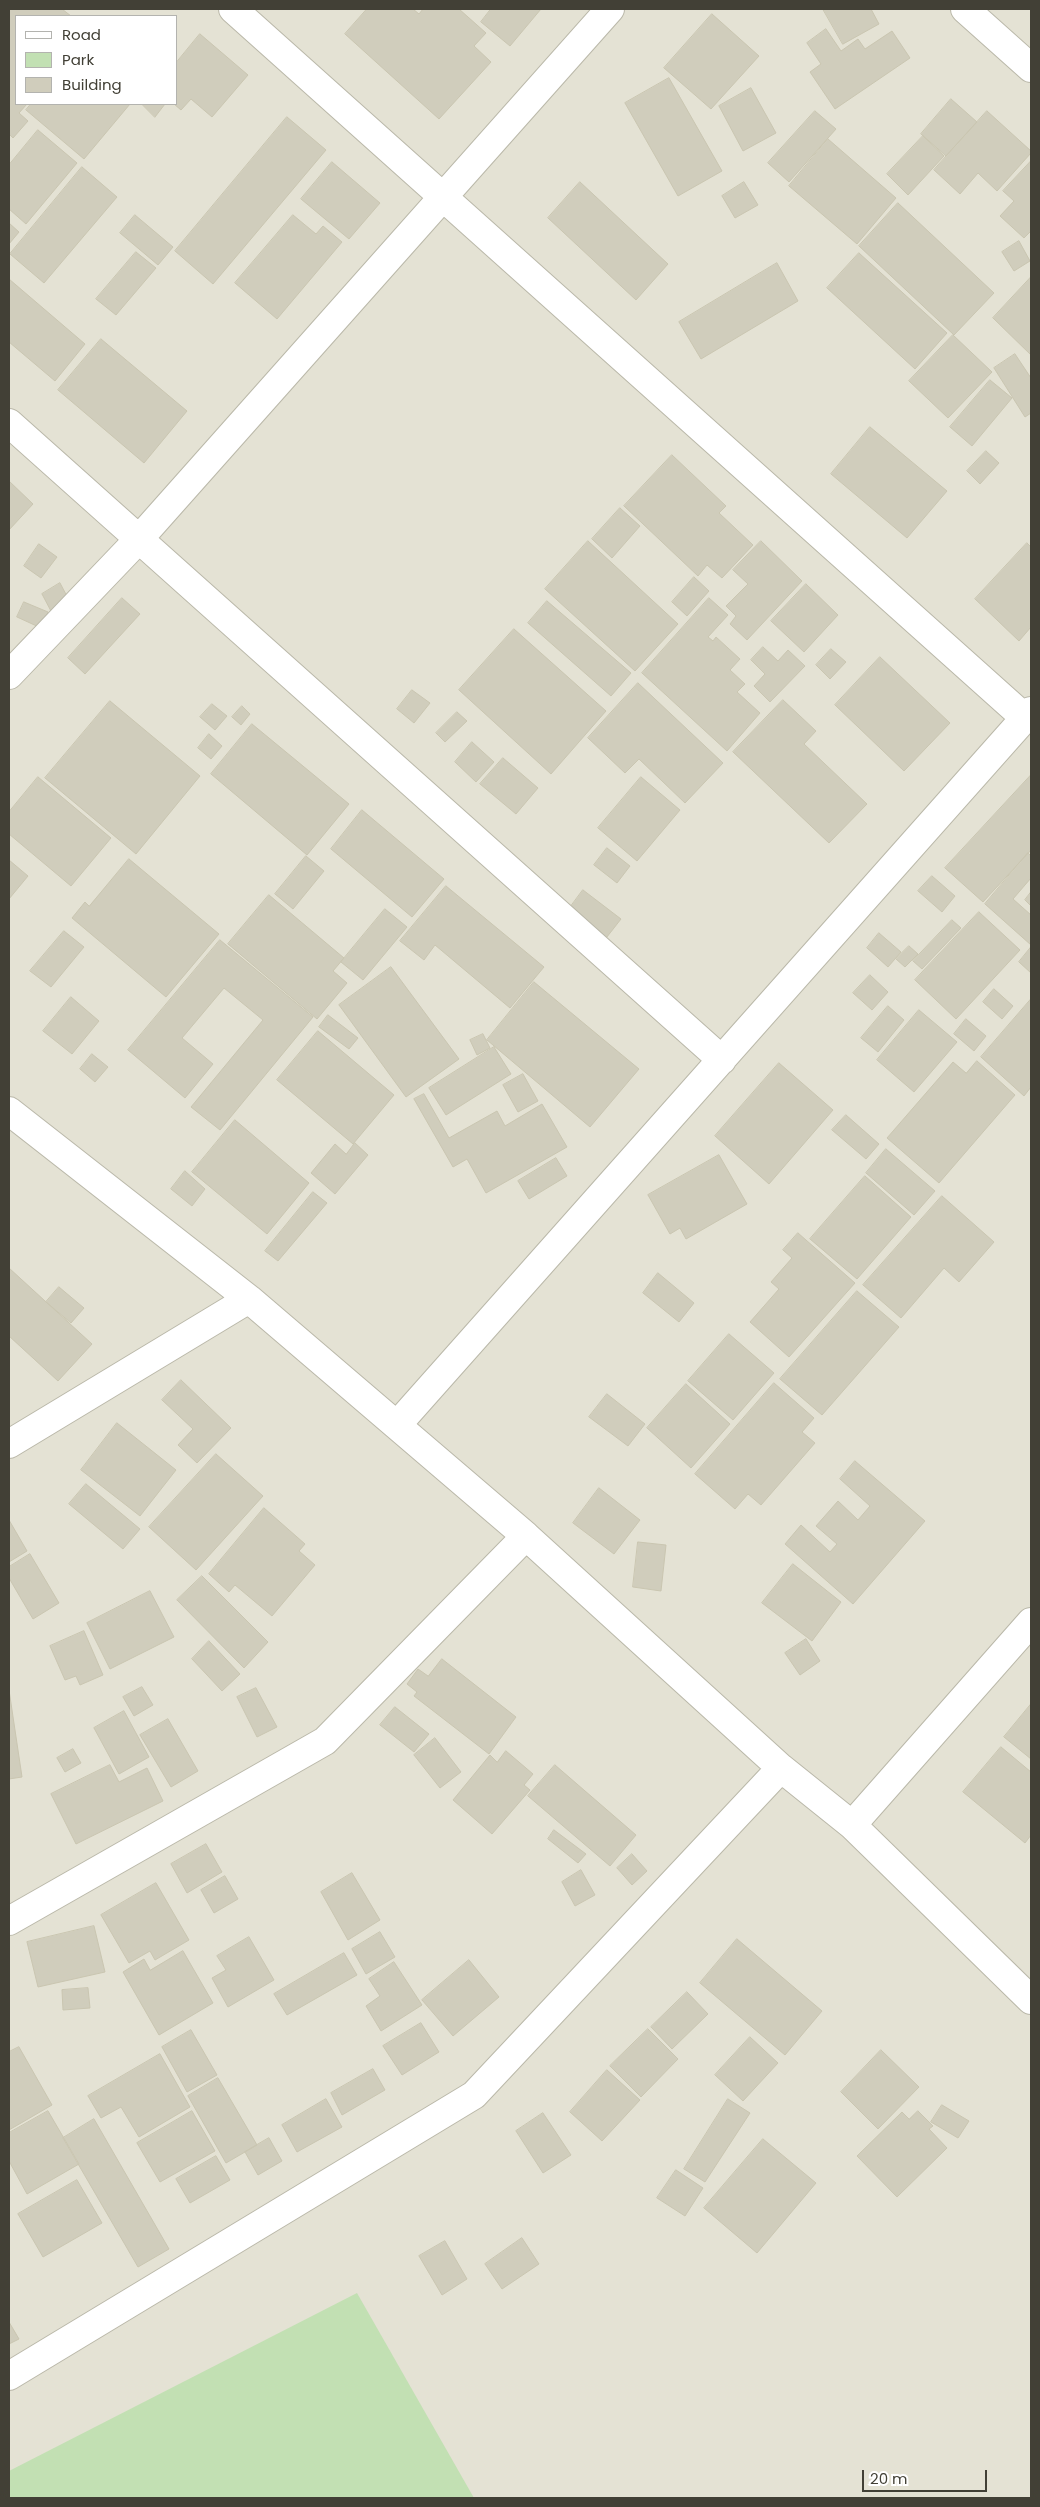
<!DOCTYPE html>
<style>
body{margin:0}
#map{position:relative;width:1040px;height:2507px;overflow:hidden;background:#f0efe6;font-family:Poppins,sans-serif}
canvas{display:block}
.frame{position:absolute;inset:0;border:10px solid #424036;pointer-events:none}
.legend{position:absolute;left:15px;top:15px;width:162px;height:90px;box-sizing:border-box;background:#fff;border:1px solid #b3b3af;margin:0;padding:6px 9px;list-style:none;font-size:15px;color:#424036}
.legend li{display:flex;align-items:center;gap:10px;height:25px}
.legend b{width:25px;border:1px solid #b3b3af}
.scale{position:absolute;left:862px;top:2470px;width:125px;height:22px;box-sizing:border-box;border:2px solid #424036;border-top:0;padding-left:6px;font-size:15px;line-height:18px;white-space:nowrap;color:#424036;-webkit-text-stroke:4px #fff;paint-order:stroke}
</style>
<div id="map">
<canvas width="1040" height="2507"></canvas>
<div class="frame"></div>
<ul class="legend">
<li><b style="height:6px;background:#fff"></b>Road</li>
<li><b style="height:14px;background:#c2e0b3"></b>Park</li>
<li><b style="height:14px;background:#d0cdbc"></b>Building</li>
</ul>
<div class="scale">20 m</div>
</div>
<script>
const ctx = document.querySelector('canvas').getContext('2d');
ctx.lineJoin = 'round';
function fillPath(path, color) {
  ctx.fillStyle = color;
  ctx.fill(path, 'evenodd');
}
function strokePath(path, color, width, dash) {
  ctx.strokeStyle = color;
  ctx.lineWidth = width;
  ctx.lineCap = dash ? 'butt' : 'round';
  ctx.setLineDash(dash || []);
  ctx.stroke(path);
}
fillPath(new Path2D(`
 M9,9h1022v2489h-1022zM16,16h160v88h-160z`), '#e4e2d4');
fillPath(new Path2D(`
 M357,2293l117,205h-465v-27z`), '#c2e0b3');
const building = new Path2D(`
 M9,9h53l9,7h-55v88h11l-8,9 9,8 -15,17 -4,-4z
 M367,9h46l6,5 4,-5h36l27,24 -12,13 17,16 -52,57 -94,-85z
 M491,9h50l-31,37 -29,-24z
 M823,9h48l8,15 -36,20z
 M712,14l47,42 -48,53 -47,-41z
 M826,29l15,22 17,-12 7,10 27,-18 18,27 -75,51 -25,-37 11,-8 -14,-21z
 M200,34l48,41 -36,42 -21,-18 -10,11 -7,-6h2v-41z
 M669,78l53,93 -44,25 -53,-93z
 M751,88l25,45 -33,18 -24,-45z
 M951,99l26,23 -31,34 -25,-22z
 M31,104h99l-46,55 -58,-49z
 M142,104h23l-10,13z
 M815,111l21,18 -47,53 -21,-19z
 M987,111l44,40v2l-34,38 -19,-18 -18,21 -26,-24z
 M287,117l39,33 -113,134 -38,-33z
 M38,130l39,33 -51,61 -17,-15v-44z
 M923,136l21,20 -36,39 -21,-21z
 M828,139l68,59 -39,46 -68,-58z
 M1031,161v70l-7,7 -24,-22 14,-15 -11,-10z
 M332,162l48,41 -31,36 -48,-40z
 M82,167l35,30 -73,86 -34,-29z
 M580,182l88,82 -32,36 -88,-82z
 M744,182l14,23 -23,13 -13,-22z
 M898,203l96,90 -40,42 -95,-89z
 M135,215l38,32 -15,18 -38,-32z
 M293,215l23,19 7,-8 19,16 -65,77 -42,-36z
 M9,223l10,9 -10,12z
 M1019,241l11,20 -16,10 -12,-19z
 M136,252l20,16 -40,47 -20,-16z
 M859,253l88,80 -32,36 -88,-81z
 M777,263l21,38 -97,58 -22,-37z
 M1031,277v78l-38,-37z
 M9,279l76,65 -30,37 -46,-39z
 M953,335l39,37 -44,46 -39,-37z
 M101,339l86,72 -43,52 -86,-73z
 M1015,354l16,24v35l-6,4 -31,-49z
 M990,380l22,18 -40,48 -22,-19z
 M870,427l77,64 -40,47 -76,-64z
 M986,451l13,12 -19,21 -13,-13z
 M672,455l54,51 -7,7 34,32 -31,33 -15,-13 -9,11 -74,-70z
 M9,481l24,23 -24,26z
 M620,508l20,18 -28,32 -20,-19z
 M588,541l90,83 -43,47 -90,-82z
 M761,541l41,40 -55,59 -17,-16 6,-8 -10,-10 22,-22 -15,-14z
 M1027,543l4,4v80l-12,14 -44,-42z
 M39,544l18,13 -16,21 -17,-12z
 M694,577l15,14 -22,25 -15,-14z
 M60,583l10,19 -18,11 -10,-19z
 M806,584l32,31 -34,37 -33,-31z
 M122,598l18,16 -55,60 -17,-16z
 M709,598l19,17 -20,22 5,4 3,-4 24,22 -10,11 15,14 -8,8 23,21 -33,38 -85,-78z
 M547,601l84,72 -20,23 -83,-73z
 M24,602l24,10 -7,16 -24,-11z
 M514,629l92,82 -55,63 -92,-84z
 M763,647l15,14 10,-11 17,16 -35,36 -16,-16 11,-12 -14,-14z
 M831,649l15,13 -16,17 -14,-14z
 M880,657l70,66 -46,48 -69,-66z
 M638,683l85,80 -38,40 -46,-44 -14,14 -37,-35z
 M412,690l18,13 -16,20 -17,-14z
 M783,700l33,31 -12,13 63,60 -38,39 -96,-91z
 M110,701l90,75 -64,78 -91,-76z
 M212,704l15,12 -12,14 -15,-13z
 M242,706l8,8 -9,11 -9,-8z
 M457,712l10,9 -22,21 -9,-9z
 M252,724l97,80 -42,51 -96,-81z
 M209,734l13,12 -11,13 -13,-11z
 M472,742l22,20 -18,20 -21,-20z
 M503,758l35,30 -22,26 -36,-30z
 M1031,775v75l-48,52 -38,-34z
 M38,777l73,61 -40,48 -62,-52v-22z
 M641,777l39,33 -43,51 -39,-33z
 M362,810l82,69 -32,38 -81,-68z
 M607,848l23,18 -13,17 -23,-18z
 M1028,853l3,3v22l-18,21 18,16v30l-46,-41z
 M306,856l18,15 -31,38 -18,-15z
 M129,859l90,75 -53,63 -94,-79 13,-16 4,4z
 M9,860l19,16 -19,23z
 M932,876l23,20 -13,16 -24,-21z
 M446,886l98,81 -34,41 -75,-63 -11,15 -24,-19z
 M583,890l38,29 -18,23 -37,-29z
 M1031,892v14l-6,-6z
 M269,895l75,63 -11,13 14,12 -30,36 -89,-75z
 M385,909l22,18 -44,53 -22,-18z
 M979,912l41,38 -64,69 -41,-39z
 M952,920l9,8 -39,41 -9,-8z
 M64,931l20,16 -33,40 -21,-16z
 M879,933l22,19 -13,15 -21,-19z
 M220,940l93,77 -93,113 -29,-23 72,-87 -39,-32 -42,50 31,26 -28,34 -57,-48z
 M909,946l9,8 -13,13 -9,-8z
 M1031,947v26l-12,-11z
 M391,967l68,92 -53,38 -67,-92z
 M870,975l18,17 -16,18 -19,-17z
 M534,982l105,87 -49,58 -103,-87z
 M994,989l19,17 -11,13 -19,-17z
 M71,997l28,24 -27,33 -29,-23z
 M1031,999v88l-7,9 -43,-39z
 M888,1006l16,14 -26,32 -17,-14z
 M919,1010l38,32 -43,50 -37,-32z
 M328,1015l30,23 -9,11 -30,-22z
 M966,1019l20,17 -12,15 -20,-17z
 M318,1031l76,64 -41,49 -76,-64z
 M483,1034l7,14 -13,7 -7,-15z
 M494,1047l17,27 -65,41 -17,-27z
 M92,1054l16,13 -13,15 -15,-13z
 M977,1061l38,34 -76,88 -52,-45 66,-76 13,11z
 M779,1063l54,47 -64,74 -54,-48z
 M523,1074l15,27 -20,11 -15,-27z
 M424,1094l25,44 48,-27 8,15 37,-22 25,43 -81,46 -19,-34 -14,8 -39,-68z
 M846,1115l33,29 -13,15 -34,-29z
 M235,1120l74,63 -42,51 -75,-62z
 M355,1143l13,12 -33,39 -24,-21 24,-29 11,10z
 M886,1149l49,42 -21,24 -48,-42z
 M719,1155l28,49 -61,35 -6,-11 -10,6 -22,-39z
 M556,1158l11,18 -38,23 -11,-18z
 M185,1171l20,18 -13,17 -21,-17z
 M865,1176l46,41 -54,62 -47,-40z
 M313,1192l14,11 -49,58 -13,-10z
 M942,1196l52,46 -35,40 -15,-14 -43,50 -38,-33z
 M798,1233l57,50 -66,74 -39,-35 29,-33 -8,-7 21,-24 -9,-8z
 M9,1268l83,76 -34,37 -49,-45z
 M658,1273l36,30 -15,19 -36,-29z
 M59,1287l25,21 -13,15 -25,-21z
 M857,1291l42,36 -77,88 -42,-36z
 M729,1334l45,39 -41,47 -45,-39z
 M181,1380l50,48 -34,35 -19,-18 15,-16 -31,-29z
 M774,1383l40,35 -12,14 13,11 -54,62 -13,-11 -13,15 -40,-35z
 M686,1384l44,40 -39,44 -44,-40z
 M607,1394l38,30 -17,22 -39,-29z
 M117,1423l59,47 -36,46 -59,-46z
 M216,1454l47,42 -67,74 -47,-43z
 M855,1461l70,60 -72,83 -68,-60 16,-19 29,27 7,-8 -21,-18 22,-25 20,19 12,-14 -30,-27z
 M86,1484l54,45 -17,20 -54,-45z
 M599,1488l41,32 -26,34 -41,-31z
 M264,1508l41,36 -6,7 16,14 -43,51 -37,-31 -6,7 -20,-18z
 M9,1520l18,31 -18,11z
 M638,1542l28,3 -5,46 -28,-4z
 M30,1554l29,49 -26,16 -24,-41v-11z
 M793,1564l48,38 -29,39 -50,-38z
 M202,1576l66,66 -24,26 -67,-68z
 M150,1591l24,46 -64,32 -23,-46z
 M84,1631l19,44 -23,10 -4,-9 -11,4 -15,-34z
 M806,1639l14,22 -20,14 -15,-22z
 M209,1641l31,33 -18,17 -30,-32z
 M442,1659l74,58 -27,37 -75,-58 3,-4 -10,-8 11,-15 10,7z
 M142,1687l11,18 -19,11 -11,-19z
 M256,1688l21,39 -20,10 -20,-40z
 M9,1690l13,87 -13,2z
 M1031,1704v55l-27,-22z
 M395,1707l34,27 -15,18 -34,-27z
 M124,1711l25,46 -30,17 -25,-46z
 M168,1719l30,52 -27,16 -31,-52z
 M435,1738l26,34 -21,16 -26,-33z
 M1001,1747l30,25v63l-6,8 -62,-51z
 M73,1749l8,14 -16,9 -8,-14z
 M506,1751l27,23 -9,11 6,5 -38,44 -39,-34 37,-45 7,7z
 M110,1765l9,17 28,-14 16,33 -87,43 -25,-50z
 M555,1765l81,70 -26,31 -82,-70z
 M554,1830l32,24 -8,9 -30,-24z
 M206,1844l16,28 -35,21 -16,-29z
 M632,1854l15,17 -15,14 -15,-17z
 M581,1870l14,25 -20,11 -13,-24z
 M352,1873l28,47 -32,20 -27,-48z
 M225,1876l13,23 -24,14 -13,-23z
 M156,1883l33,57 -34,20 -5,-9 -21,12 -28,-48z
 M94,1926l11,46 -67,15 -11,-45z
 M380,1932l15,25 -29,17 -14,-25z
 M249,1937l25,43 -46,27 -16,-29 14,-8 -9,-14z
 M737,1939l85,72 -37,44 -85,-72z
 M183,1951l30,52 -54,32 -36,-63 21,-13 6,11z
 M344,1953l13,22 -70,40 -13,-21z
 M469,1960l30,37 -46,39 -31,-36z
 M394,1962l28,43 -41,26 -15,-25 14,-10 -11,-17z
 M88,1988l2,20 -27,2 -1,-20z
 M687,1992l21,22 -36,35 -21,-22z
 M421,2023l18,29 -37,23 -19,-29z
 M648,2029l30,30 -37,38 -31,-31z
 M191,2030l26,45 -30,17 -25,-45z
 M750,2037l28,26 -35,38 -28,-26z
 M19,2047l33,58 -43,25v-78z
 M881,2050l38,37 -41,42 -37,-37z
 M160,2054l30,53 -51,30 -18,-30 -20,11 -13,-22z
 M373,2069l12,21 -43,25 -11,-22z
 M607,2070l33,30 -38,41 -32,-29z
 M218,2078l39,67 -31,18 -38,-67z
 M326,2099l16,28 -45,25 -15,-27z
 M728,2099l22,14 -45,69 -21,-13z
 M942,2105l27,16 -11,17 -27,-16z
 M48,2111l31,53 -52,30 -18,-33v-28z
 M192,2111l23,40 -55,31 -23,-39z
 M918,2111l15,15 -4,3 18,19 -50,49 -40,-41 45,-44 7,7z
 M543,2113l28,42 -28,18 -27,-42z
 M94,2119l75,130 -31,18 -75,-129z
 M269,2138l13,23 -24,14 -13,-23z
 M763,2139l53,44 -59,70 -53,-45z
 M216,2156l14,24 -40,23 -14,-24z
 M676,2170l27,18 -18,28 -28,-18z
 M77,2180l25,43 -59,34 -25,-43z
 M522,2238l17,26 -37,25 -17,-25z
 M445,2241l22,38 -25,16 -23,-39z
 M9,2322l10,17 -10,5z`);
fillPath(building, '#d0cdbc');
strokePath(building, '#cac6b1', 1);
const minor = new Path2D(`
 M233,9l792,709
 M965,9l66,59
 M9,423l713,637
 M9,675l130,-136 471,-530
 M9,1111l240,188 277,237 255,232 71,57 179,175
 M397,1425l634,-714
 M9,1444l240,-145
 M852,1825l179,-203
 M9,1921l316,-180 201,-205
 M9,2376l465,-281 307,-327`);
strokePath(minor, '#bab8a9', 30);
strokePath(minor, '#fff', 28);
</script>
